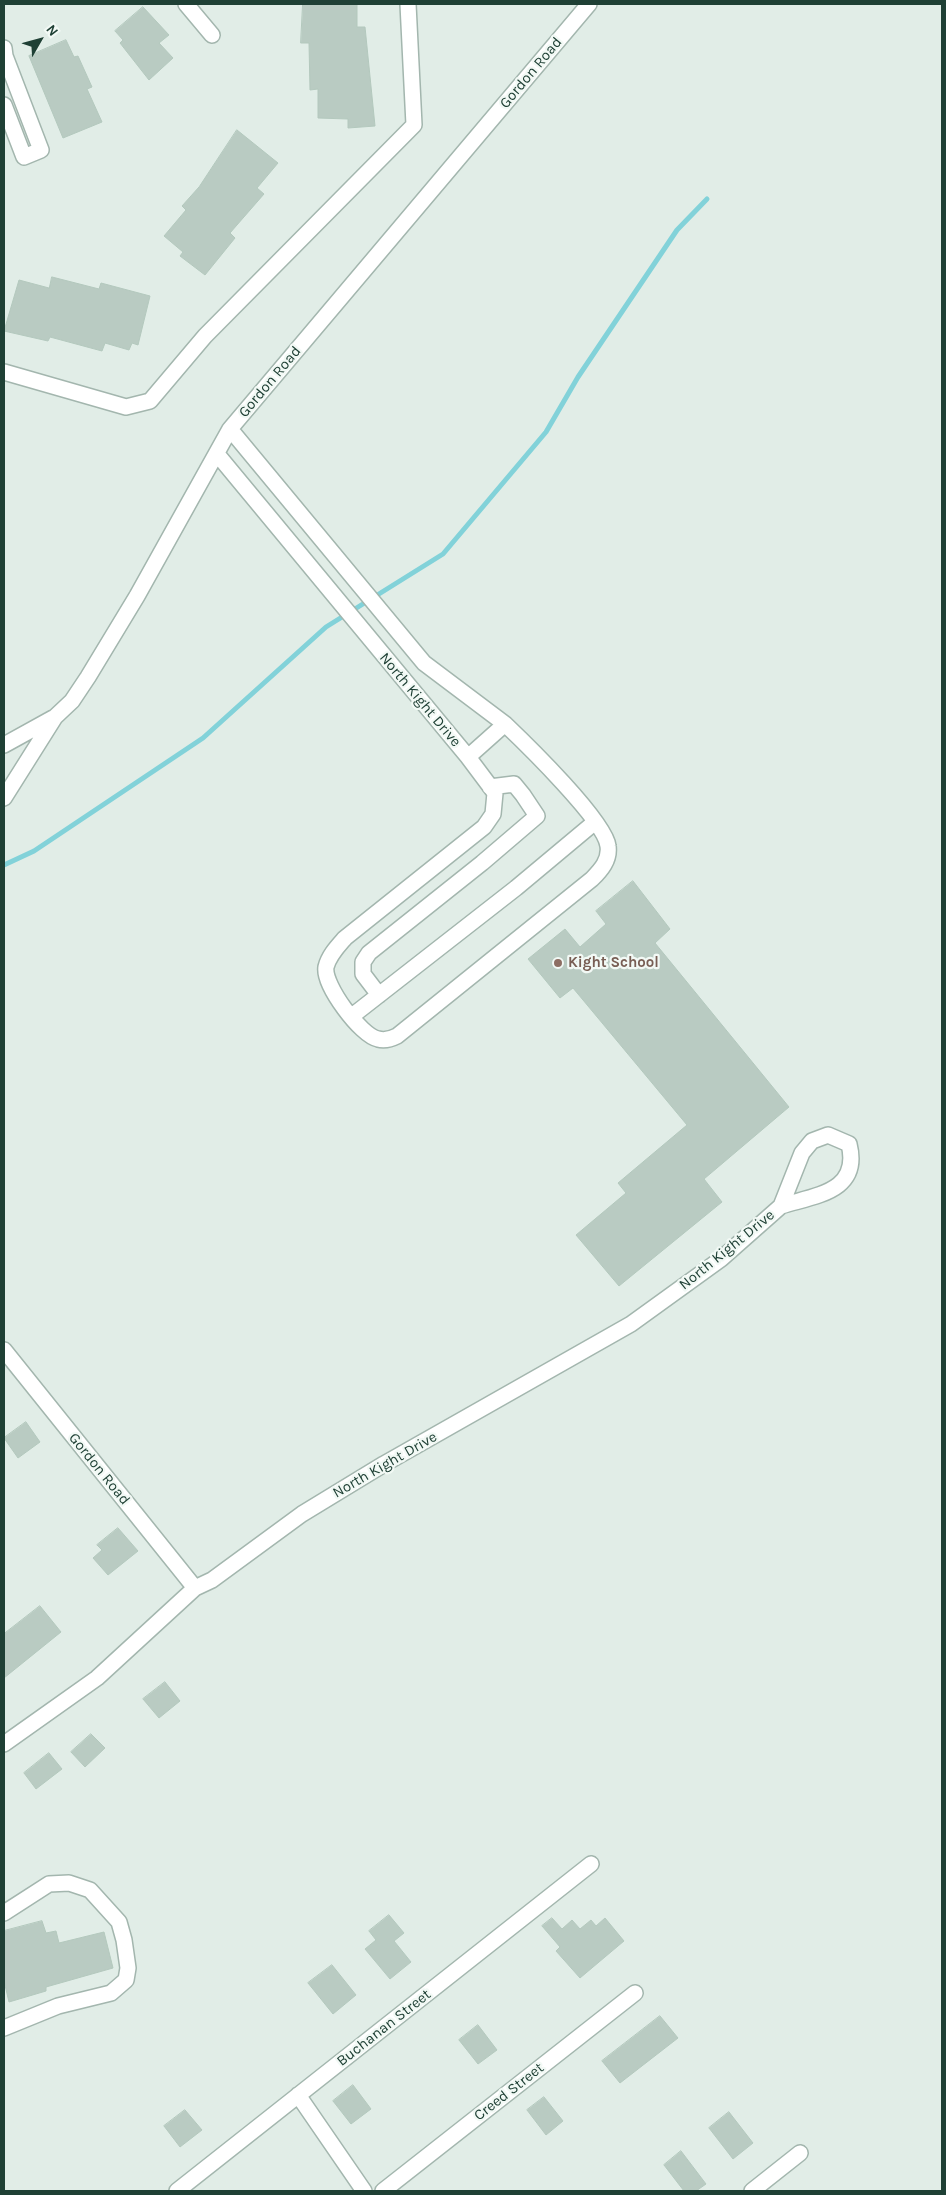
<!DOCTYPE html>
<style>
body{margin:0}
#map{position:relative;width:946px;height:2195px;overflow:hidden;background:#e1ede7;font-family:Karla,sans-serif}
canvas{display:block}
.frame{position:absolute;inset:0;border:5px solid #1f4035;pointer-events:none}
.north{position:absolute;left:15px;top:15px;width:50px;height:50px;-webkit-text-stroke:4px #f2f9f5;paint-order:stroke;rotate:52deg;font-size:14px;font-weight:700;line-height:20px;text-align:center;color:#1f4035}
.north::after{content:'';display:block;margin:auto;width:18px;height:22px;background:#1f4035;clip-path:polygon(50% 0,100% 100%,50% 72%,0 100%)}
</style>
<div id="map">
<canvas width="946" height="2195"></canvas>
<div class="frame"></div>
<div class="north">N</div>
</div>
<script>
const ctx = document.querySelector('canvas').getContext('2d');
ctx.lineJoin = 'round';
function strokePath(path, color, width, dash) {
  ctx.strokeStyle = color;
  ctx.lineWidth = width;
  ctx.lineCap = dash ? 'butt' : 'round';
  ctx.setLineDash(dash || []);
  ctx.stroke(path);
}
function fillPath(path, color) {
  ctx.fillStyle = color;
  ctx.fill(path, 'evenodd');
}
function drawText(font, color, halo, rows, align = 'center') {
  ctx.font = font + ' Karla,sans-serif';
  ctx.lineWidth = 4.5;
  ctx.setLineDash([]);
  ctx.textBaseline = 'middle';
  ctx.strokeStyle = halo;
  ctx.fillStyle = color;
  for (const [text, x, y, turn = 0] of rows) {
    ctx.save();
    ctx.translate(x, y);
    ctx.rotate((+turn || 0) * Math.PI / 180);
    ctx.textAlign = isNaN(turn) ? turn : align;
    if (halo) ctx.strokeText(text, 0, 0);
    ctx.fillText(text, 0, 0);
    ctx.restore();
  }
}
strokePath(new Path2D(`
 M4,865l30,-14 169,-113 123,-111 117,-73 103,-122 32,-55 99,-147 30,-31`), '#82d2d9', 5);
const building = new Path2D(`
 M303,4h54v23h8l10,99 -27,2v-9l-30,-1v-29l-8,1 -1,-47h-8z
 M143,7l26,28 -10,8 14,15 -24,22 -29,-37 3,-3 -8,-9z
 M66,40l8,17 4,-1 14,31 -5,2 15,33 -39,16 -34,-82z
 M237,130l41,33 -21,25 7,6 -34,39 5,5 -30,37 -25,-19 3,-4 -19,-16 22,-26 -4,-4 17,-19z
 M52,277l47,12 2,-6 49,13 -12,49 -6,-2 -3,7 -24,-7 -3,8 -52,-14 -2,4 -44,-10 15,-51 30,8z
 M633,881l37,48 -15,14 134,164 -85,72 18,23 -103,84 -43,-51 50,-42 -8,-10 69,-58 -114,-137 -13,10 -32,-39 37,-30 15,18 26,-23 -10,-13z
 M26,1422l14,20 -22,16 -14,-20z
 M118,1528l20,23 -30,24 -15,-17 9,-8 -5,-5z
 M40,1606l21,26 -57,46v-44z
 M165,1682l15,19 -21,17 -16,-19z
 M91,1734l14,14 -20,19 -14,-15z
 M49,1753l13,16 -26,20 -12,-16z
 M389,1915l15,18 -10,8 17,21 -21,17 -25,-30 11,-9 -7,-9z
 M552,1918l10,11 10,-9 8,9 11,-9 5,6 9,-8 19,23 -44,37 -24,-27 4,-4 -18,-21z
 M42,1921l4,12 10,-2 3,12 45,-11 9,36 -67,19v4l-37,11 -5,-21v-50z
 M332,1965l24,30 -23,19 -25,-31z
 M660,2016l18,22 -58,45 -18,-22z
 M478,2025l19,25 -19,14 -19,-24z
 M353,2085l18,24 -20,15 -18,-23z
 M544,2097l19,24 -17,14 -19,-25z
 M185,2110l17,20 -22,17 -16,-21z
 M729,2112l24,31 -20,16 -24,-31z
 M681,2151l25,33 -10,7h-12l-20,-26z`);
fillPath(building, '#b9cbc2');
strokePath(building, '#b3c8bd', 1);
const minor = new Path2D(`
 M186,4l26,31
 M4,48l1,8 36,94 -17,7 -20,-52
 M4,372l122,35 24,-6 55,-65 209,-211 -6,-121
 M217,454l251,303 37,-33 -81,-61 -194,-234
 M4,745l49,-27
 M468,757l27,36 -2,21 -9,13 -139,111c-7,8 -16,17 -19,29 -3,18 35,69 52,72 7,2 13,0 19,-3l195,-157c9,-9 18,-19 16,-33 -3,-25 -82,-102 -103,-122
 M4,798l51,-81 17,-16 16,-24 49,-81 93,-167 359,-425
 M379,995l-16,-21v-12l6,-9 113,-90 55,-47 -14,-21 -9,-11 -24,3
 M352,1016l164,-128 79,-66
 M4,1350l191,238
 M4,1744l93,-66 98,-90 17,-8 90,-66 82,-50 247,-140 90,-65 60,-53 21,-53 10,-12 16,-6 21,9c12,48 -33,51 -68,62
 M4,1913l45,-29 20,-1 21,7 29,32 5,18 4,28 -2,12 -15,13 -53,13 -54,22
 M298,2095l66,96
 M177,2191l414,-327
 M383,2191l252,-198
 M752,2191l48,-38`);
strokePath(minor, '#a3b6ae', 18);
strokePath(minor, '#fff', 15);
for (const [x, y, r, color] of [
 [558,963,5,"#8d6e63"]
]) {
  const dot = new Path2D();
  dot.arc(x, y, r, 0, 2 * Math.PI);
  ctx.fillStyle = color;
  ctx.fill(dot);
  strokePath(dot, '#f2f9f5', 2);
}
drawText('15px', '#1f4035', '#f2f9f5', [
 ["Gordon Road",531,73,-50],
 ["Gordon Road",270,382,-50],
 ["North Kight Drive",420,700,50],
 ["North Kight Drive",727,1250,-39],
 ["North Kight Drive",385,1465,-30],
 ["Gordon Road",99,1469,51],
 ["Buchanan Street",384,2028,-38],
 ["Creed Street",509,2092,-38]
]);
drawText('bold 15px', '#785e54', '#f2f9f5', [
 ["Kight School",568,963]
], 'left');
</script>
